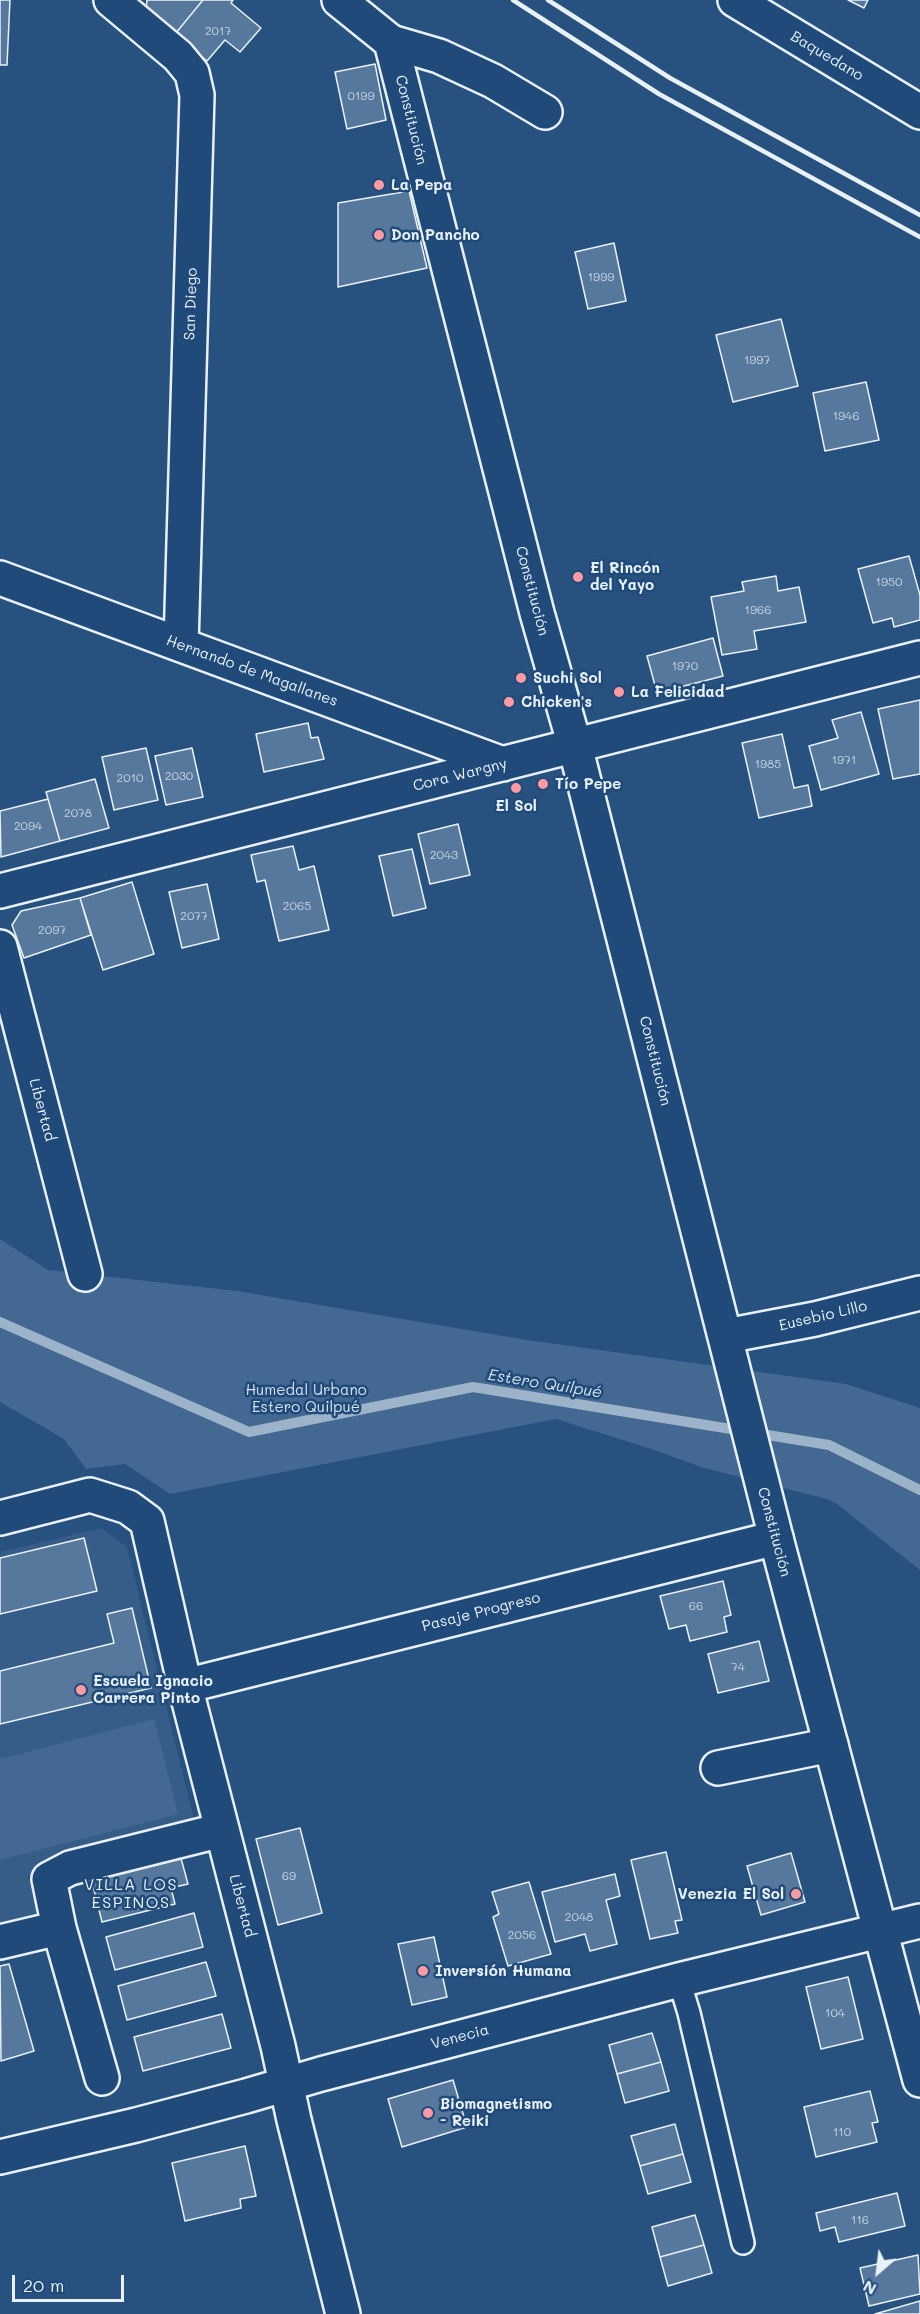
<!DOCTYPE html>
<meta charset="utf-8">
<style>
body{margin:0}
#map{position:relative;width:920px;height:2314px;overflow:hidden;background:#27517f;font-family:Mali,sans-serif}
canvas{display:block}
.north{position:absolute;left:848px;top:2242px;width:60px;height:60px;-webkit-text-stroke:4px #1f4a7a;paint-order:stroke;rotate:208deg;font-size:16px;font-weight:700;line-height:24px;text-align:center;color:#e8f1f8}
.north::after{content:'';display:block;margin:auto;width:21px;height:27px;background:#e8f1f8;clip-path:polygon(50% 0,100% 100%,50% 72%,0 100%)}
.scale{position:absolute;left:12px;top:2275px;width:112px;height:27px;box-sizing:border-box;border:3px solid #e8f1f8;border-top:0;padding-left:8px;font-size:18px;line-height:21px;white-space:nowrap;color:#e8f1f8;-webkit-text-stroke:4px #1f4a7a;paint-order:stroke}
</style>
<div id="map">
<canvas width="920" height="2314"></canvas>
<div class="north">N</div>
<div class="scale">20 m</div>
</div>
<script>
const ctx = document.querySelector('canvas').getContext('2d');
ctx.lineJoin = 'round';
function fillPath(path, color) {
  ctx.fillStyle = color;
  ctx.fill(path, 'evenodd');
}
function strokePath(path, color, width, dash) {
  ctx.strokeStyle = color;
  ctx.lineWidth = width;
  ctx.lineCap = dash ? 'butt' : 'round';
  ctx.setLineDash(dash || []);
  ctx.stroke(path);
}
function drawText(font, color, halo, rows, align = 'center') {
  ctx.font = font + ' Mali,sans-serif';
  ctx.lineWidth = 5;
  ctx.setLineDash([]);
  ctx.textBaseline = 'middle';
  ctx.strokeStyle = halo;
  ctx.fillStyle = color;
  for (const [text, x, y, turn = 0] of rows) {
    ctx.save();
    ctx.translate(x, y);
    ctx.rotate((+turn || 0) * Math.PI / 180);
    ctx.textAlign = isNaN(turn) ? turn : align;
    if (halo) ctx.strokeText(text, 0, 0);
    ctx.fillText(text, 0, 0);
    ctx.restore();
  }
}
fillPath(new Path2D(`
 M101,1528l26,19 69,281 -168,47 12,46 -40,10v-379z`), '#355d88');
fillPath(new Path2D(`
 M0,1239l48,31 189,21 290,49 319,44 74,24v162l-83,-66 -10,-5 -123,-31 -56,-20 -92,-29 -386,75 -45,-30 -39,5 -22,-30 -64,-37z
 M154,1719l24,95 -178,46v-101z`), '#436891');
strokePath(new Path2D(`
 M0,1322l249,110 224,-45 356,58 91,45`), '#9db3c9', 10);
const building = new Path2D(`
 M0,0h10l-3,65h-7z
 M147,0h56l-28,34 -29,-25z
 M203,0h30l-2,3 30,25 -21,24 -15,-12 -18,21 -32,-27z
 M848,0h20l-4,8z
 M375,64l11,56 -39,9 -12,-57z
 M409,191l18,77 -89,19v-84z
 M614,243l12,58 -38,8 -13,-57z
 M781,319l17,67 -65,16 -17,-67z
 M866,382l13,58 -54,11 -12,-58z
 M909,556l11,39v25l-26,7 -2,-9 -19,5 -15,-54z
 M776,576l2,15 21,-4 7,35 -52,9 3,18 -35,6 -11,-58 33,-6 -2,-9z
 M713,638l10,38 -66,17 -10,-37z
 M920,700v74l-27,5 -15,-70z
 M861,712l18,62 -58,16 -12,-44 29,-8 -6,-18z
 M308,723l3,15 7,-1 6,22 -60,13 -8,-38z
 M782,734l12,54 14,-3 4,21 -53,12 -17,-75z
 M146,748l12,52 -44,10 -12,-53z
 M192,748l11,49 -37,8 -11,-49z
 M95,779l14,49 -49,13 -14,-49z
 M48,799l12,42 -59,16 -1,-46z
 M458,824l12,51 -40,9 -12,-50z
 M293,846l6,24 15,-4 15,64 -50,11 -14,-61 -8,2 -6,-27z
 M412,849l14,59 -33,8 -14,-60z
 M132,882l22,72 -51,16 -23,-72z
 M207,884l12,55 -37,9 -13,-56z
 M80,898l11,37 -67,23 -12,-33 9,-14z
 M84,1538l13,53 -97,23v-56z
 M723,1581l8,34 -7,2 3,15 -37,9 -4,-16 -17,4 -9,-33z
 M132,1608l19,80 -151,36v-53l114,-28 -7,-29z
 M759,1641l10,40 -51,12 -10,-39z
 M300,1828l22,85 -44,12 -22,-86z
 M179,1851l9,33 -17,4 4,16 -73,18 -12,-48z
 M666,1852l16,68 -7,1 3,12 -28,6 -19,-79z
 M791,1853l14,49 -44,13 -14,-49z
 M615,1874l5,22 -14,4 11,44 -27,7 -5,-17 -30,8 -13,-50z
 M529,1882l22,72 -43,12 -15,-49 6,-3 -7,-22z
 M194,1913l9,34 -88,23 -9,-33z
 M434,1937l13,60 -35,8 -14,-61z
 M206,1962l10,34 -89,24 -9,-34z
 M9,1964l25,87 -33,10 -1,-95z
 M848,1977l15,62 -42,10 -15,-62z
 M222,2014l9,34 -88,23 -9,-34z
 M652,2033l9,29 -44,12 -8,-29z
 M661,2062l8,29 -44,12 -8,-29z
 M453,2080l14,47 -65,20 -14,-48z
 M870,2091l8,31 -6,1 5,19 -61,15 -12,-50z
 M675,2124l8,30 -43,12 -9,-30z
 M245,2146l11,50 -16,3 1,9 -56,13 -13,-58z
 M683,2154l8,28 -43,12 -8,-28z
 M897,2193l8,33 -66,16 -4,-15 -15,4 -4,-18z
 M695,2215l9,30 -44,12 -8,-30z
 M704,2245l8,28 -44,13 -8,-29z
 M918,2255l2,39 -51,12 -9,-38z
 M920,2301v13h-45z`);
fillPath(building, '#57789d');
strokePath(building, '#e8f1f8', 1.5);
const lane = new Path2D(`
 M679,1980l10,33 54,230`);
const street = new Path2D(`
 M111,0l67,56 14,17 5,22 -16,550
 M391,42l48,14 54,25 52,31
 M0,578l503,186
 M0,891l920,-233
 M0,947l85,327
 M726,1336l89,-17 105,-26
 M0,1518l90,-23 38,12 19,14 38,165 93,360 16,74 49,194
 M185,1686l591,-148
 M718,1768l113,-23
 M59,1928l43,150
 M880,1930l40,150
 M0,1942l59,-14 -10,-49 21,-11 152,-38`);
const secondary = new Path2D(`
 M339,0l52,42 146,571 38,133 201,792 104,392
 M735,0l185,112
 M0,2157l136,-32 110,-29 75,-22 358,-94 241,-59`);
strokePath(lane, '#e8f1f8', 26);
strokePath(street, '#e8f1f8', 38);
strokePath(secondary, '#e8f1f8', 38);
strokePath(lane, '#1f4a7a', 21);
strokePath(street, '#1f4a7a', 33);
strokePath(secondary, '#1f4a7a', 33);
strokePath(new Path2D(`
 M513,0l146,94 261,143
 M548,0l122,78 250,137`), '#e8f1f8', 4.5);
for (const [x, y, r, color] of [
 [379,185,6,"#ff9aa2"],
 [379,235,6,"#ff9aa2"],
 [578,577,6,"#ff9aa2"],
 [521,678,6,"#ff9aa2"],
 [619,692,6,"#ff9aa2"],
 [509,702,6,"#ff9aa2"],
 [543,784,6,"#ff9aa2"],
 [516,788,6,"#ff9aa2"],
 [81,1690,6,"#ff9aa2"],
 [796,1894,6,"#ff9aa2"],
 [423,1971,6,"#ff9aa2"],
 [428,2113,6,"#ff9aa2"]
]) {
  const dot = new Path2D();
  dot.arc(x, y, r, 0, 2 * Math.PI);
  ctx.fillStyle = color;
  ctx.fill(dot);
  strokePath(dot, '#1f4a7a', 2);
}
drawText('12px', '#c4d3e1', null, [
 ["2017",218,31],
 ["0199",361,96],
 ["1999",601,277],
 ["1997",757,360],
 ["1946",846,416],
 ["1950",889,582],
 ["1966",758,610],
 ["1970",685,666],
 ["1971",844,760],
 ["1985",768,764],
 ["2030",179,776],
 ["2010",130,778],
 ["2078",78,813],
 ["2094",28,826],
 ["2043",444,855],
 ["2065",297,906],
 ["2077",194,916],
 ["2097",52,930],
 ["66",696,1606],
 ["74",738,1667],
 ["69",289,1876],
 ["2048",579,1917],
 ["2056",522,1935],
 ["104",835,2013],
 ["110",842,2132],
 ["116",860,2220]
]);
drawText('15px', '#e8f1f8', '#1f4a7a', [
 ["Baquedano",827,56,31],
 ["Constitución",411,120,76],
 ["San Diego",191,304,-88],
 ["Constitución",532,591,75],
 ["Hernando de Magallanes",252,671,20],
 ["Cora Wargny",460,775,-14],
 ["Constitución",655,1061,76],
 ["Libertad",42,1110,75],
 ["Eusebio Lillo",823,1316,-13],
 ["Constitución",774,1532,75],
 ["Pasaje Progreso",481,1612,-14],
 ["Libertad",242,1906,75],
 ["Venecia",460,2037,-15]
]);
drawText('bold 15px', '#e8f1f8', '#1f4a7a', [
 ["La Pepa",391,185],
 ["Don Pancho",391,235],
 ["El Rincón",590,568],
 ["del Yayo",590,585],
 ["Suchi Sol",533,678],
 ["La Felicidad",631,692],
 ["Chicken's",521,702],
 ["Tío Pepe",555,784],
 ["El Sol",516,806,"center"],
 ["Escuela Ignacio",93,1681],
 ["Carrera Pinto",93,1698],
 ["Venezia El Sol",784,1894,"right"],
 ["Inversión Humana",435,1971],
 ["Biomagnetismo",440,2104],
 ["- Reiki",440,2121]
], 'left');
drawText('15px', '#d8e3ee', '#1f4a7a', [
 ["Humedal Urbano",306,1390],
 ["Estero Quilpué",306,1407]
]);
drawText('italic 16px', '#d5e2ec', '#1f4a7a', [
 ["Estero Quilpué",545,1384,9]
]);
ctx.letterSpacing = '1.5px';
drawText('16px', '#e8f1f8', '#1f4a7a', [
 ["VILLA LOS",131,1885],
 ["ESPINOS",131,1903]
]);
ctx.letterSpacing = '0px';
</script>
